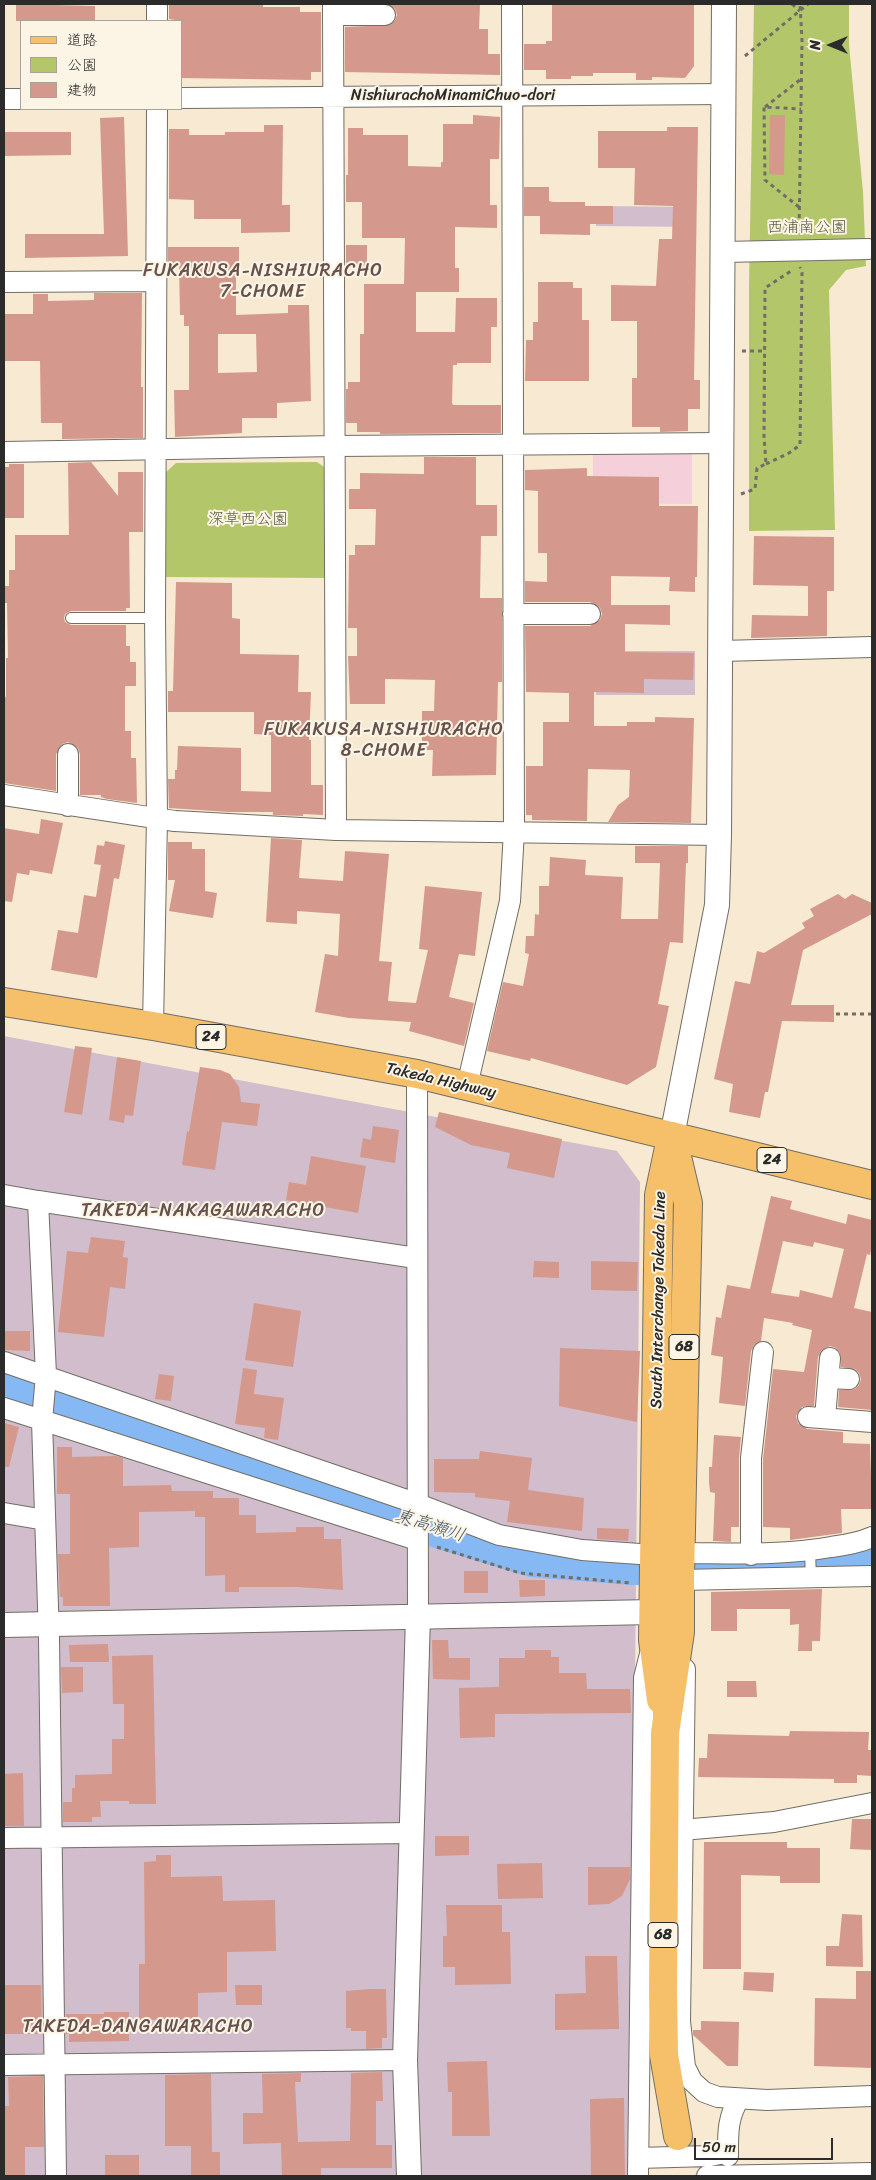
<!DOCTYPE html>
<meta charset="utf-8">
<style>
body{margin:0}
#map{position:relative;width:876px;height:2180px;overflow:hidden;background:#f7e9d2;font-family:Sriracha,"Klee One",sans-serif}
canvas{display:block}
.frame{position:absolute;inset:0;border:5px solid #2b2b2b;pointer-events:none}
.legend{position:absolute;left:20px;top:20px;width:162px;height:90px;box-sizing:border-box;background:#fcf5e5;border:1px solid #a8a49b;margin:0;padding:6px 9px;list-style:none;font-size:15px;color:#2b2b2b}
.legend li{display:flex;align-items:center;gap:10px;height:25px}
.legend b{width:25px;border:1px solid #a8a49b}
.north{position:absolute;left:806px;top:20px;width:50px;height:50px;-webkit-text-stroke:4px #fcf5e5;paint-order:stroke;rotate:270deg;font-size:14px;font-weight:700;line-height:20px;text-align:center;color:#2b2b2b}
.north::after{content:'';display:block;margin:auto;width:18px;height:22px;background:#2b2b2b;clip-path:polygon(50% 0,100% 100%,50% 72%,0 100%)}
.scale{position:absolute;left:694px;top:2138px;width:139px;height:22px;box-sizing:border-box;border:2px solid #2b2b2b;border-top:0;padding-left:6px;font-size:15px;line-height:18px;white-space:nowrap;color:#2b2b2b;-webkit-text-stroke:4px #fcf5e5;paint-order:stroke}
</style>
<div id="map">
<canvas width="876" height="2180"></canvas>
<div class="frame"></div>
<ul class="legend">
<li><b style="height:6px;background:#f6c06b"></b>道路</li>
<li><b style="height:14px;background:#b3c66a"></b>公園</li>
<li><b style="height:14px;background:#d5988c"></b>建物</li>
</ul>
<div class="north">N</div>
<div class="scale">50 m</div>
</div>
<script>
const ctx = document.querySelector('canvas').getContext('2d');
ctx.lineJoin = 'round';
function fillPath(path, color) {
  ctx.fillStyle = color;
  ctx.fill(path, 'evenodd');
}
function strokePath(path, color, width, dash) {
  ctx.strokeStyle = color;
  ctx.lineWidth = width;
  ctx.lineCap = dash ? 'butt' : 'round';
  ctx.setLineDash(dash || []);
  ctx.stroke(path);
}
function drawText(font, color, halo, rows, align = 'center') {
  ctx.font = font + ' Sriracha,"Klee One",sans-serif';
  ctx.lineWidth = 4;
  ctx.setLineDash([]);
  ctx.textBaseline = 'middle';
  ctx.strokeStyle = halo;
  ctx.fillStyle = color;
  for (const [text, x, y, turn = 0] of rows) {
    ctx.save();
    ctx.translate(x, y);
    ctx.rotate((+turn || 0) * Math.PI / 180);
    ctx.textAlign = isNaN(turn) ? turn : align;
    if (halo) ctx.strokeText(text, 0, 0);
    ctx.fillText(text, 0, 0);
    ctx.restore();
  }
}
fillPath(new Path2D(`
 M692,451v53l-99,-1v-51z`), '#f5cfda');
fillPath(new Path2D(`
 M597,206l99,1v20l-100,-1z
 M596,651h99v44h-99z
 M4,1036l613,115 23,31 -10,994h-626z`), '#d1bdcb');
fillPath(new Path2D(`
 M754,4h95v41l14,147 3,74 -20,4 -17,20 6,240 -86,1v-245z
 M317,462l13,9 -1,107 -163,-1 -1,-104 11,-10z`), '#b3c66a');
strokePath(new Path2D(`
 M4,1387l239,78 200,68 89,27 100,8 71,1 89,-1 80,-7`), '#86b9f3', 34);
fillPath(new Path2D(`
 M16,4l79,2v15h-79z
 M169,4h94v3h37v5h21v60h-10v8l-130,-2v-57l-12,-2z
 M388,4h92l-1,25h9v25h12v21l-155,-3v-45l45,-2 5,-5 2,-5 -2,-6z
 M552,4h142v62l-9,12 -33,-1v3h-16v-7h-43v3h-22v3h-25v-9h-22v-26h22v-3h6z
 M473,115l27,2 -1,42h-9v46h7v23l-42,-1v41h4v24h-43v40h39l1,-34h41v29h-6v36h-34v2h-4l-1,38 1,2h48v28l-121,1v-2h-23v-9h-11v-34h2v-7h12v-48h4v-50h40l1,-46h-43v-36h-16v-27h2v-47h15v7h45v31l33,1v-5h2v-38h30z
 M770,115h15l-1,60 -15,-1z
 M124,117l4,139 -103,2v-24h79l-4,-116z
 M264,125h19l-1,80h8v27l-49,1v-14h-47v-19l-25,-1v-70h20v6h36v-3h39z
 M667,127h31l-4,253h6v29h-12v22l-28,1v-5h-28v-49h5v-57h-26v-36l45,1 3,-47h13l1,-33 -39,-1 1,-37h-37v-37h69z
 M4,132h67v23l-67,1z
 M524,187h25v14l4,1h32v4h28v18h-23v11l-50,-1v-18h-16z
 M346,245h21v23h-21z
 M168,247h71v17h-3v51l52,-2v-8h21l2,96 -34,2v15h-35v15l-67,4 -1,-47h15v-64h-5v-11h-4l-1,-52h-11zM218,334h38l1,38 -39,1z
 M538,282h35v6h9v32h7v61h-64l1,-41h7v-18h5z
 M94,293h48l-1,94h2v51l-81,1v-16h-21l-1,-62h-36v-47h29v-20h15v7l46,-1z
 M424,457h52v48h21v31h-16l-1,62h22v84h-4l-2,93 -64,1 1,-26h-11v-39h12l1,-31 -50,-1v25h-35l-2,-48h9v-28h-9l1,-73h6v-10h20l1,-36h-27v-20h11v-16l64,1z
 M91,462l27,34v-24h25v60h-14l1,76h-4v3h-55l-6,3 -1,4 1,4 6,3h55v21h4v16h6v24h-11v45h6v27h5l1,45 -30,-4 -6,-2v-2h-21v-41l-2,-6 -10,-6 -6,2 -6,10v37l-52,-8v-86h2v-39h2l-1,-55h-3v-17h5v-16h6v-35h54l-1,-72z
 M9,464h15v54h-20v-51h5z
 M587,468v8l72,1v29h39l-1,71h-2v15l-26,-1 1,-14 -59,-1v29h59v20l-45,-1v28l69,1 -1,27 -49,-1v14l-50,-1v34h33v-4h28v-5l39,1 -3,105 -83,-1 10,-17 11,-8 1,-27 -42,-1 -1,52 -55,-1v-5h-6v-49h17v-44h26v-29l-43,-1 -1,-66h65l10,-6 2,-6 -2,-6 -10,-6h-65v-21l22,1v-29h-9v-62l-13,-1v-20z
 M754,536l80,1v54h-7v45l-76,2 1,-23 56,1v-30l-55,-1z
 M176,582l56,1v35l8,1v35l59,1 -1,37h13l-2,48h2v45h12v30l-20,-1v2l-30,-1v-3h-44l-60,-4 -1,-29h7v-9h2l1,-24 63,2v43l30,1v-57l-17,-1v-22h-86v-21h5z
 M41,819l22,4 -11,51 -22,-4 -1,5 -12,-2 -5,29 -8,-1v-73l35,6z
 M271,838l31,2 -3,38 44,3 2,-30 44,3 -10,107 13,1 -4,39 28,2 12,-53 -9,-1 6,-63 57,6 -7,64 -16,-2 -10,43 25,6 -10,43 -55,-15 2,-9 -62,-4 -34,-6 10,-58 13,2 2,-42 -43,-3v13l-31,-2z
 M105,841l20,4 -6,34 -5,-1 -17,100 -46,-8 7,-40 20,3 6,-38 12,2 5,-32 -7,-1 3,-19 7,1z
 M168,842h24v7h13v42l12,2 -4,25 -44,-7 6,-31h-7z
 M635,846h53v17h-2l-3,80 -13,-1 -12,62 11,2 -13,61 -29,18 -96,-27 -1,3 -43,-10 16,-69 20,4 6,-32 -4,-1 1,-17h8l1,-22 4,1v-29h10l1,-29 36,3 -1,15 38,2 -2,42h37l2,-56h-25z
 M838,894l7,5 7,-5 20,9v11l-69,36 -12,55h43v17l-52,-1 -14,71h-3l-5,26 -31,-6 4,-28 -19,-5 21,-98 15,3 7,-33 7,2 41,-25 -3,-5 12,-7 -4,-7z
 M75,1046l17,2 -10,67 -18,-3z
 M117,1057l24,4 -8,55 -8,-1 -1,8 -15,-3z
 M200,1067l20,3 10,4 9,13 2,15 19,2 -3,22 -35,-4 -7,48 -33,-5 5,-34 2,1z
 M439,1112l123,27 -8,39 -47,-10 3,-15 -39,-8 -36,-18z
 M373,1126l26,4 -4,33 -35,-6 3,-19 8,2z
 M311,1156l55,10 -8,47 -72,-13 3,-18 17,3z
 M771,1196l21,5 -2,8 56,15 2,-10 24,6v26l-2,9 -3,-1 -13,54 18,4v98l-34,-3 1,-17 16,-1 4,-4 2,-6 -2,-6 -4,-4 -14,-2 -1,-14 -4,-5 -6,-2 -9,5 -3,6 -4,49 -12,1 -6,9 2,7 9,6 36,3v11l27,1 2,65h-31l1,24 -52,7v-12l-27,-1v-68l10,-90 31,3 8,-42 -20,-5 1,-2 -29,-5 -3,23 -7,4 -3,6 -6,55 -26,-3 4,-46 -12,-2 5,-38 5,1 6,-33 23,4zM783,1241l30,6 1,-5 30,7 -12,49 -32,-8 -1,7 -28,-4z
 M91,1237l34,4 -2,16 5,1 -3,31 -15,-2 -6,50 -46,-5 9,-81 21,2z
 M534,1261l25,1v16l-26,-1z
 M591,1261l47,1 -1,29 -46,-1z
 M254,1303l47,8 -8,56 -48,-7z
 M4,1331h26v20l-26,-1z
 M560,1348l80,3 -3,71 -78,-16z
 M243,1368l14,2 -3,24 30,4 -6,42 -14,-2 1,-10 -30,-4z
 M159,1374l15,2 -3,25 -16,-2z
 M4,1423l15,4 -10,40h-5z
 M714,1435l27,2 -2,21v69h-8v15l-18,-1 2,-48 -5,-1 -1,-10v-15h3z
 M57,1447h15v10l44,-1 7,2v28l48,-1 1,6h41v7h26v17h17v18l40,-1v-5h28v12h17l2,51 -46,-3h-58v5h-14v-17l-20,1v-59h-10v-6l-56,1v35l-30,1 1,58h-47v-9h-3l-2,-43h12v-60h-13z
 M480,1451l52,7 -4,32 56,8 -2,33 -75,-9 3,-21 -35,-4v-4l-41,-1v-33h45z
 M597,1528l32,1 -1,12 -31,-2z
 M464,1571h24v22h-24z
 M519,1580h26v16l-25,1z
 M822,1589l-2,52h-8v10h-14l1,-27 -9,1v-16h-53v22h-26v-39z
 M432,1640h16l1,18h21v22l-37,-1z
 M108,1644l1,18h-39l-1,-17z
 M525,1650h26v7h8v16h27l1,16h43l1,24 -136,1v23l-35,1 -1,-50 40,-1v-29h26z
 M153,1655l3,149h-27v-3h-29l1,16h-9v5h-29v-20h9v-14h3v-13l37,-1v-35h12v-35h-11l-1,-48z
 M61,1667h22v25l-21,1z
 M727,1681h29l1,16h-30z
 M790,1731l79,1 -1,18h4v26l-15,-1v8h-23v-4l-136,-2 1,-19h8l1,-24 81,2z
 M23,1773l1,53h-20v-52z
 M852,1819h20v31l-22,-1z
 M435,1836h34v19l-34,1z
 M704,1842h83v6h33v35h-40v-7l-39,-1v94h-38z
 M156,1855h15v22l51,-1 1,25 52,-1 1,51 -49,1v40l-29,1v26l-59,1v-56h6l-1,-102 12,-1z
 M542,1863l1,35 -45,1 -1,-35z
 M588,1867h42v12l-8,17 -13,8 -21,1z
 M446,1905h56v27h8l1,52 -56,1v-18h-12v-31h4z
 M842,1914l20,1 1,52 -37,-1v-20h13z
 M585,1956h32l2,73 -64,1v-36l31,-1z
 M856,1971h16v97l-58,-2 1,-68 41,1z
 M744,1972l30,1 -1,19 -30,-2z
 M4,1985h37l1,49h-38z
 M235,1985h27v20h-26z
 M370,1989h16l1,49h-5v10l-16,1v-18h-15v-3h-5v-37z
 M104,2012h25v29l-60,1v-8h-3v-20h38z
 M701,2021l38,1 -1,44h-11l-34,-31v-5h8z
 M487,2061l3,75h-38v-44h-4l-1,-30z
 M382,2072l1,29h-7v44h16v23h-71v8h-39l-1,-33 -38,1v-31h20l-1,-39 39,-1v9h-6l3,60 52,-1 1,-68z
 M211,2074l1,78h8v24h-29v-30h-26v-71z
 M43,2076l1,71h-19v29h-21v-70h5l-1,-29z
 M624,2098l1,78h-34l-1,-77z
 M105,2155h34v21h-34z`), '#d5988c');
strokePath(new Path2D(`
 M678,2136l14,40`), '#cec3b1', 28, [28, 14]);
const service = new Path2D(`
 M71,618h84
 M810,1551l1,28`);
const minor = new Path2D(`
 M333,4l3,826
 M333,15h52
 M157,21v-17
 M181,98l543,-4
 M4,99h17
 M723,252l146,-3
 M4,282l152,-1
 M4,452l332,-6 386,-3
 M513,614h77
 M721,651l151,-4
 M68,754v52
 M4,795l171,26 161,9 383,5
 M153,1026l4,-208 -2,-200 2,-509
 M417,1074l1,542
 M467,1086l43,-185 4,-70 -2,-827
 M4,1195l34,6 8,174 -4,46 7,217 7,538
 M38,1201l378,57
 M4,1362l414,142 81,31 83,15 72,5
 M829,1378l20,1
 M4,1408l413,132
 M808,1417l64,5
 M825,1418l5,-60
 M4,1513l41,7
 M680,1553c51,0 101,3 151,-6 14,-2 28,-4 41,-10
 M751,1555v-97l12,-106
 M680,1580l192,-4
 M685,1669l-5,352 5,46 7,14 12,11 14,5 49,3 105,-4
 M682,1830l92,-8 98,-19
 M4,1838l407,-5
 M4,2065l401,-5
 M728,2156c0,-21 -1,-38 11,-57
 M638,2158l72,-2 10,-2 8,-9
 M638,2176l6,-498 6,-24
 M707,2176l165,-3`);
const tertiary = new Path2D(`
 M672,1136l45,-231 2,-70 5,-831
 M4,1625l649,-13
 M409,2176l-4,-116 13,-444`);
const primary = new Path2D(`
 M672,1136l16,67 -8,373v56l-15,101 -2,258 1,64 14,81
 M661,1700l-8,-60 6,-445 11,-52`);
const trunk = new Path2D(`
 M4,1002l149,24 264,48 455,111`);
strokePath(service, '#726e65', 12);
strokePath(minor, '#726e65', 22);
strokePath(tertiary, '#726e65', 26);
strokePath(primary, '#726e65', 30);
strokePath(trunk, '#726e65', 30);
strokePath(new Path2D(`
 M792,4l8,7
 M745,56l63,-52
 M765,107l36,-28
 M799,207l-34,-27 -1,-73 37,2
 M799,234l3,-194 -2,-36
 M742,351h22
 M766,464l23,-11 11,-8 2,-172 -2,-6
 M741,494l14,-5 2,-21 9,-4 -2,-28 1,-148 26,-17
 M836,1014h36
 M437,1547l83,26 111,10`), '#726e65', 3, [4, 4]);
strokePath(service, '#fff', 10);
strokePath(minor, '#fff', 20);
strokePath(tertiary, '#fff', 24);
strokePath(primary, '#f6c06b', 28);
strokePath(trunk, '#f6c06b', 28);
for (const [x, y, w] of [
 [211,1037,30],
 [772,1160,30],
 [684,1347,30],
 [663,1935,30]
]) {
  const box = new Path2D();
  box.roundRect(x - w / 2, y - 12.5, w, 25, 4);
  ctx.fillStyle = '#fcf5e5';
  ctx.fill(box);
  strokePath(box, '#2b2b2b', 1);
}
drawText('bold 15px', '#2b2b2b', null, [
 ["24",211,1037],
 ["24",772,1160],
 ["68",684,1347],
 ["68",663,1935]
]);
drawText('16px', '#2b2b2b', '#fcf5e5', [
 ["NishiurachoMinamiChuo-dori",453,96],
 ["Takeda Highway",441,1081,13],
 ["South Interchange Takeda Line",659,1300,-89]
]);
drawText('16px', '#545a3e', '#fcf5e5', [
 ["西浦南公園",807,228],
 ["深草西公園",248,520]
]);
ctx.letterSpacing = '1px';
drawText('18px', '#66514d', '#fcf5e5', [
 ["FUKAKUSA-NISHIURACHO",263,271],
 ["7-CHOME",263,292],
 ["FUKAKUSA-NISHIURACHO",384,730],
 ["8-CHOME",384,751],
 ["TAKEDA-NAKAGAWARACHO",203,1211],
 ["TAKEDA-DANGAWARACHO",138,2027]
]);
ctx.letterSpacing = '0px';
drawText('italic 18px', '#465667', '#fcf5e5', [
 ["東高瀬川",430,1526,18]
]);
</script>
